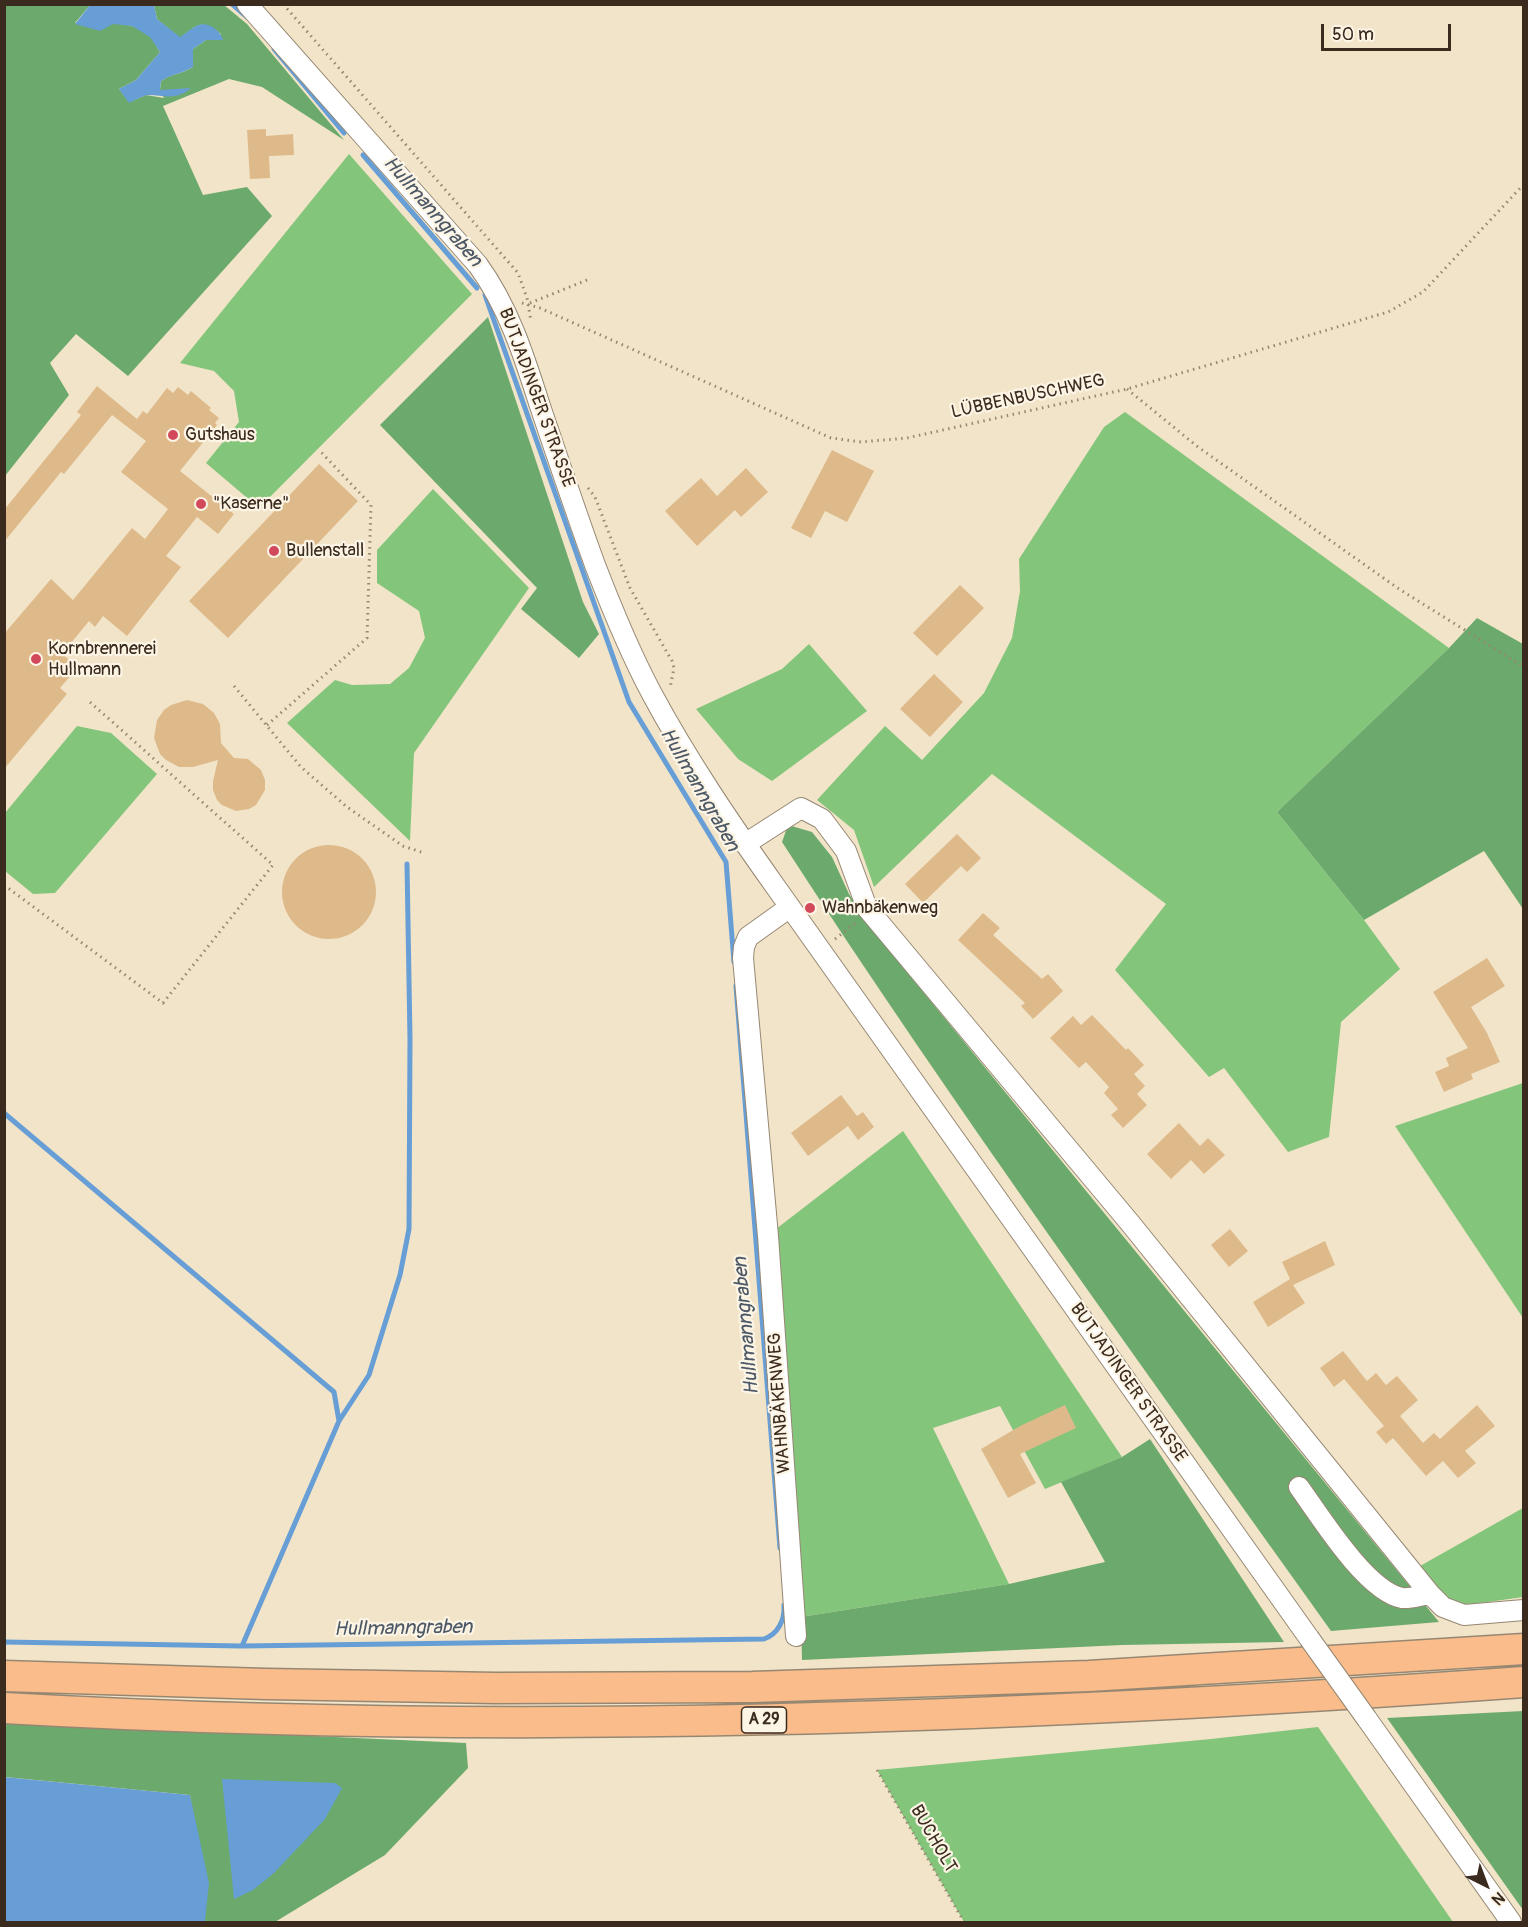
<!DOCTYPE html>
<meta charset="utf-8">
<style>
body{margin:0}
#map{position:relative;width:1528px;height:1927px;overflow:hidden;background:#f2e4c8;font-family:Pangolin,sans-serif}
canvas{display:block}
.frame{position:absolute;inset:0;border:6px solid #3b2a1e;pointer-events:none}
.north{position:absolute;left:1456px;top:1855px;width:60px;height:60px;-webkit-text-stroke:4px #fcf5e5;paint-order:stroke;rotate:138deg;font-size:16px;font-weight:700;line-height:24px;text-align:center;color:#3b2a1e}
.north::after{content:'';display:block;margin:auto;width:21px;height:27px;background:#3b2a1e;clip-path:polygon(50% 0,100% 100%,50% 72%,0 100%)}
.scale{position:absolute;left:1321px;top:24px;width:130px;height:27px;box-sizing:border-box;border:3px solid #3b2a1e;border-top:0;padding-left:8px;font-size:18px;line-height:21px;white-space:nowrap;color:#3b2a1e;-webkit-text-stroke:4px #fcf5e5;paint-order:stroke}
</style>
<div id="map">
<canvas width="1528" height="1927"></canvas>
<div class="frame"></div>
<div class="north">N</div>
<div class="scale">50 m</div>
</div>
<script>
const ctx = document.querySelector('canvas').getContext('2d');
ctx.lineJoin = 'round';
function fillPath(path, color) {
  ctx.fillStyle = color;
  ctx.fill(path, 'evenodd');
}
function strokePath(path, color, width, dash) {
  ctx.strokeStyle = color;
  ctx.lineWidth = width;
  ctx.lineCap = dash ? 'butt' : 'round';
  ctx.setLineDash(dash || []);
  ctx.stroke(path);
}
function drawText(font, color, halo, rows, align = 'center') {
  ctx.font = font + ' Pangolin,sans-serif';
  ctx.lineWidth = 4.5;
  ctx.setLineDash([]);
  ctx.textBaseline = 'middle';
  ctx.strokeStyle = halo;
  ctx.fillStyle = color;
  for (const [text, x, y, turn = 0] of rows) {
    ctx.save();
    ctx.translate(x, y);
    ctx.rotate((+turn || 0) * Math.PI / 180);
    ctx.textAlign = isNaN(turn) ? turn : align;
    if (halo) ctx.strokeText(text, 0, 0);
    ctx.fillText(text, 0, 0);
    ctx.restore();
  }
}
fillPath(new Path2D(`
 M349,154l123,140 -213,214 -53,-45 33,-41 -5,-31 -20,-20 -34,-8z
 M1125,412l324,236 -172,164 87,108 36,49 -59,53 -12,115 -41,15 -64,-84 -15,9 -94,-107 51,-66 -174,-130 -118,113 -20,-57 -37,-30 68,-74 37,34 62,-67 28,-55 8,-47 -1,-32 85,-132z
 M433,489l96,99 -115,165 -4,88 -123,-118 48,-43 17,5 38,-1 19,-16 16,-30 -6,-27 -42,-28v-33z
 M809,644l58,67 -95,70 -34,-22 -42,-50 86,-40z
 M77,726l34,7 46,41 -102,119 -22,1 -28,-23v-58z
 M1523,1083h1l-1,235 -128,-192z
 M903,1131l219,326 -77,32 -45,-83 -67,22 76,156 -208,33 -25,-388z
 M1523,1508v89l-63,9 -18,-10 -22,-30z
 M1318,1727l135,195h-489l-87,-152 334,-31z`), '#84c57c');
fillPath(new Path2D(`
 M5,5h85l-15,18c24,0 56,-4 75,13 4,4 7,12 10,16l-24,28 -17,9 10,13 17,-7 18,3 -4,-8 1,-9c10,-7 21,-7 32,-14v-18l13,-9h10l5,-6c-20,-15 -23,-10 -41,4l-23,-19 -3,-14h70l23,19 97,116 -82,-53 -33,-8 -66,27 40,89 44,-8 25,29 -144,160 -52,-42 -26,29 19,32 -64,81z
 M488,317l95,285 16,32 -20,24 -58,-49 16,-21 -157,-163z
 M1477,618l46,26v265l-39,-58 -120,69 -87,-108 172,-164z
 M788,825l24,7 20,25 17,37 21,33 569,695 -108,9c-186,-261 -375,-520 -549,-789z
 M1150,1439l134,203 -162,3 -320,15 -1,-43 208,-33 96,-22 -44,-80 61,-25z
 M1523,1711h1l-1,199 -136,-192z
 M5,1722l461,21 2,25 -83,87 -110,67h-72l2,-1 -15,-126 -185,-18z`), '#6baa6c');
fillPath(new Path2D(`
 M90,5h64l3,14 23,18c11,-7 20,-19 34,-9 5,4 7,6 9,12h-17l-13,9v18c-12,7 -21,7 -32,14l-1,9 31,-2c-15,13 -27,7 -43,7 -6,1 -13,5 -19,8l-10,-14 17,-9 24,-28 -10,-15 -18,-11 -19,-2 -13,7 -25,-7z
 M4,1777l186,18 19,88 -4,38 -200,1z
 M222,1779l113,4 7,5 -17,31 -51,54 -21,17 -19,9z`), '#679ed5');
strokePath(new Path2D(`
 M232,4l15,13
 M274,49l70,84
 M363,155l114,133
 M485,295l144,407 97,160 8,100
 M736,986l44,562
 M4,1113l330,279 5,29
 M4,1642l238,4 522,-7c14,-5 21,-19 20,-34
 M242,1646l97,-225 30,-46 31,-100 9,-46 1,-190 -3,-175`), '#679ed5', 5);
fillPath(new Path2D(`
 M266,129v7l27,-2 1,21 -25,1 1,22 -20,1 -3,-49z
 M97,386l40,33 6,-8 4,3 20,-26 6,5 5,-6 10,8 3,-4 20,17 -2,2 10,8 -4,5 2,2 -37,46 54,43 -16,20 -21,-17 -31,39 15,11 -54,69 -24,-20 -8,11 -6,-6 -27,33 16,13 -18,21 7,6 -63,75v-135l47,-55 22,21 59,-72 13,11 23,-30 -47,-37 25,-31 -34,-26 -48,59 -3,-2 -57,70v-32l77,-95 -4,-3z
 M832,450l42,21 -27,51 -22,-11 -14,27 -20,-10z
 M319,464l39,37 -130,137 -39,-37z
 M746,468l22,24 -27,25 -6,-7 -38,36 -32,-35 36,-33 16,18z
 M960,585l24,23 -47,48 -24,-23z
 M934,674l29,28 -33,35 -30,-28z
 M187,700l16,4 11,9 6,11 1,19 13,15 14,1 13,11 4,10v10l-9,15 -7,4 -13,2 -14,-6 -5,-5 -4,-10v-9l5,-21 -25,7h-14l-13,-7 -6,-6 -6,-16 3,-18 7,-10 7,-5z
 M957,834l24,24 -14,14 -6,-6 -38,37 -18,-19z
 M282 892a47 47 0 1 1 94 0a47 47 0 1 1-94 0Z
 M983,913l17,15 -7,7 49,44 6,-5 15,17 -30,28 -12,-13 4,-3 -67,-63z
 M1487,958l18,28 -34,21 16,26 13,29 -29,12 2,5 -29,13 -9,-20 14,-6 -3,-8 22,-10 -35,-56z
 M1092,1015l34,35 2,-2 16,17 -10,9 11,12 -8,8 10,11 -24,23 -12,-13 7,-6 -14,-16 5,-6 -23,-25 -7,6 -29,-30 23,-22 8,9z
 M841,1095l16,21 6,-4 11,15 -16,13 -10,-14 -40,30 -17,-23z
 M1179,1123l21,23 8,-8 17,17 -21,19 -13,-14 -20,19 -24,-25z
 M1230,1229l18,22 -19,16 -18,-22z
 M1325,1241l10,24 -42,20 12,18 -37,24 -15,-25 37,-23 -8,-17z
 M1343,1351l24,30 9,-8 10,12 11,-9 21,24 -18,16 23,27 11,-10 6,6 37,-34 18,21 -30,25 11,12 -18,15 -15,-17 -17,15 -33,-38 -7,6 -10,-12 8,-6 -40,-47 -10,8 -14,-19z
 M1065,1405l11,23 -56,26 16,29 -28,15 -27,-49 39,-23z`), '#deba8b');
const minor = new Path2D(`
 M247,4l231,261c31,43 46,91 62,141 18,53 36,107 55,159 17,44 35,88 57,129 36,67 79,130 123,192l534,752
 M745,844l56,-36 21,11 24,32 21,57 263,315 300,371 13,13 21,8 60,-5
 M790,907l-42,30 -4,10 -1,11 25,278 28,400
 M1299,1487c21,29 67,104 103,111 8,1 20,-3 28,-4
 M1367,1719l144,203`);
const highway = new Path2D(`
 M4,1676l262,8 230,4 256,-1 337,-11 435,-27
 M4,1708c506,29 1015,10 1520,-26`);
strokePath(minor, '#968773', 22);
strokePath(highway, '#968773', 33);
strokePath(new Path2D(`
 M283,4l235,269 9,25 4,23
 M522,303l18,5 291,130 30,4 46,-4 220,-49 261,-77 35,-20 101,-108
 M530,303l57,-23
 M1127,389l71,58 201,142 125,78
 M588,488l7,9 35,91 42,73 2,7 -4,20
 M234,686l67,81 46,40 56,39 21,7
 M267,725l100,-87 4,-133 -50,-53
 M4,885l159,118 110,-138 -183,-163
 M835,939l21,-16
 M877,1770l87,152`), '#968773', 3, [1.5, 4.5]);
strokePath(minor, '#fff', 20);
strokePath(highway, '#f9bc8a', 30);
const minorBridge = new Path2D(`
 M1309,1638l58,81`);
strokePath(minorBridge, '#968773', 22, []);
strokePath(minorBridge, '#fff', 20);
for (const [x, y, r, color] of [
 [173,435,6,"#d1495b"],
 [201,504,6,"#d1495b"],
 [274,551,6,"#d1495b"],
 [36,659,6,"#d1495b"],
 [810,908,6,"#d1495b"]
]) {
  const dot = new Path2D();
  dot.arc(x, y, r, 0, 2 * Math.PI);
  ctx.fillStyle = color;
  ctx.fill(dot);
  strokePath(dot, '#fcf5e5', 2);
}
for (const [x, y, w] of [
 [764,1720,45]
]) {
  const box = new Path2D();
  box.roundRect(x - w / 2, y - 13, w, 26, 4.5);
  ctx.fillStyle = '#fcf5e5';
  ctx.fill(box);
  strokePath(box, '#3b2a1e', 1.5);
}
drawText('bold 16px', '#3b2a1e', null, [
 ["A 29",764,1720]
]);
drawText('18px', '#3b2a1e', '#fcf5e5', [
 ["LÜBBENBUSCHWEG",1028,397,-12],
 ["BUTJADINGER STRASSE",536,398,70],
 ["BUTJADINGER STRASSE",1128,1383,55],
 ["WAHNBÄKENWEG",780,1403,-94],
 ["BUCHOLT",933,1839,60]
]);
drawText('18px', '#3b2a1e', '#fcf5e5', [
 ["Gutshaus",185,435],
 ["\"Kaserne\"",213,504],
 ["Bullenstall",286,551],
 ["Kornbrennerei",48,649],
 ["Hullmann",48,670],
 ["Wahnbäkenweg",822,908]
], 'left');
drawText('italic 20px', '#4d5867', '#fcf5e5', [
 ["Hullmanngraben",432,212,49],
 ["Hullmanngraben",699,790,60],
 ["Hullmanngraben",747,1326,-95],
 ["Hullmanngraben",403,1629,-1]
]);
</script>
